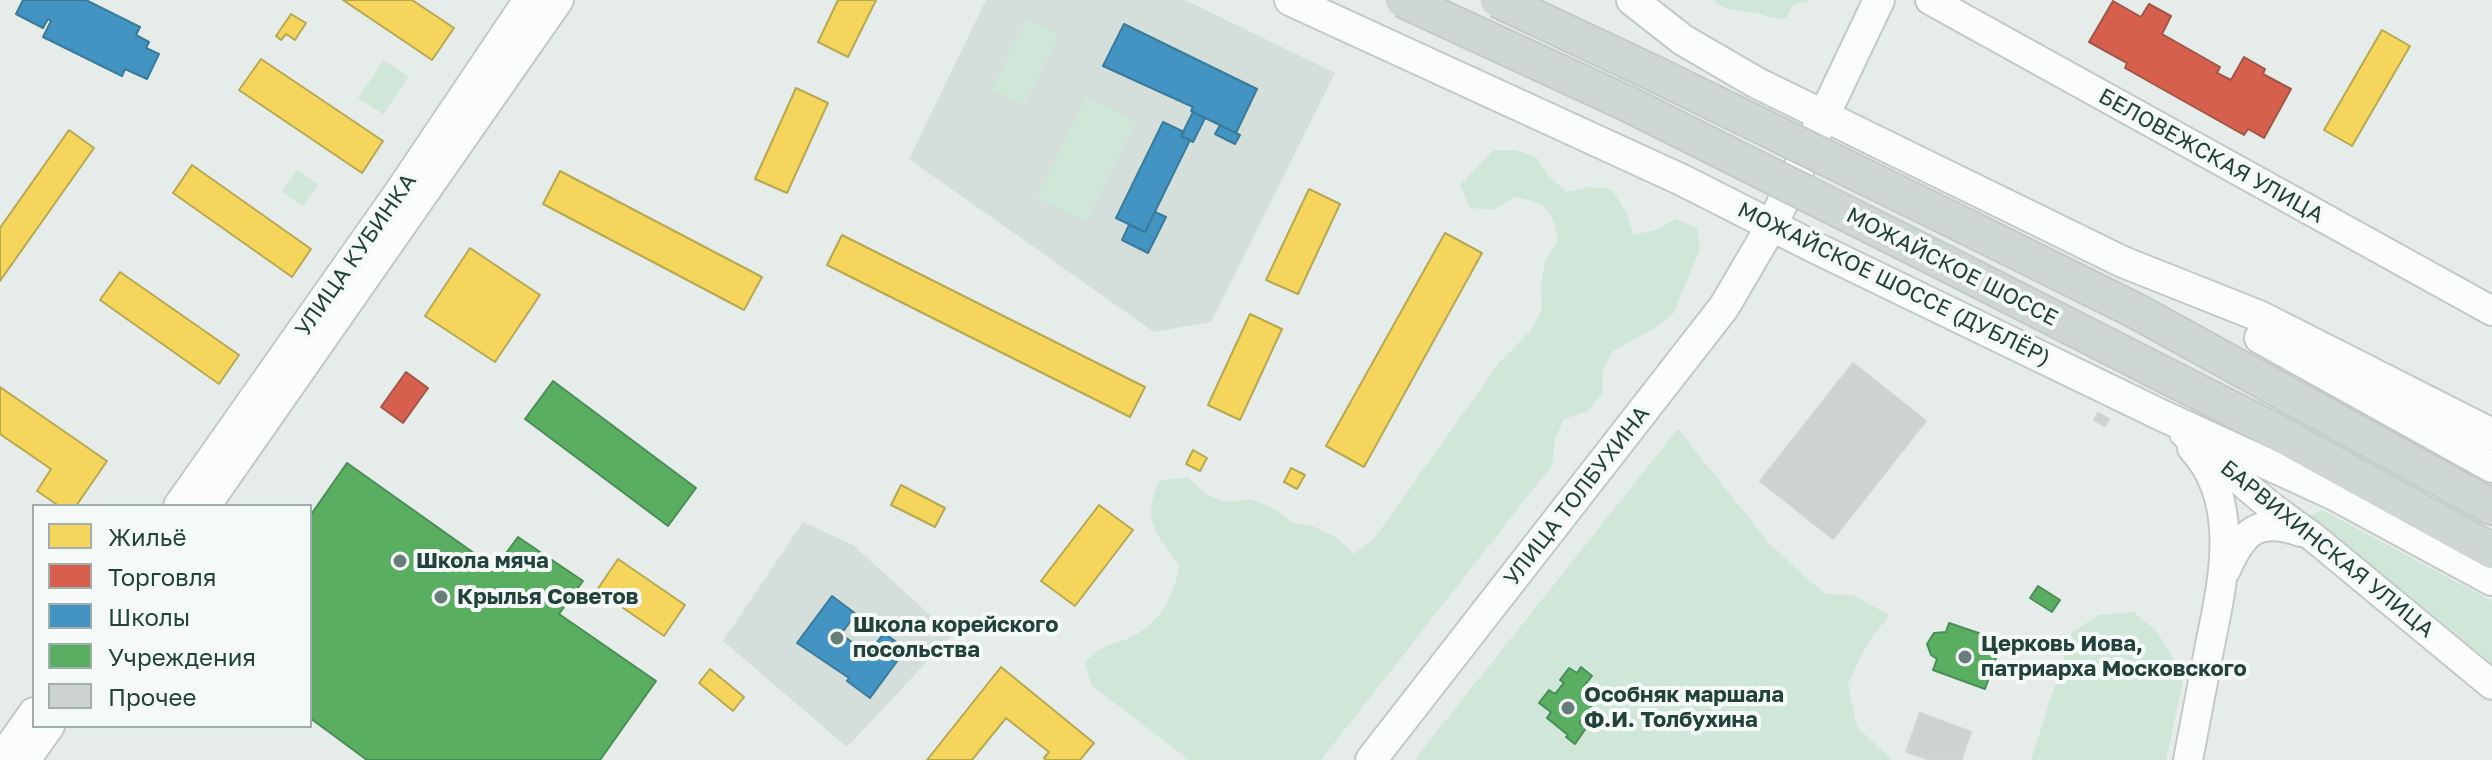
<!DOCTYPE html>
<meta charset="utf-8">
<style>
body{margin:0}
#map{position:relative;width:2492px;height:760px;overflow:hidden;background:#e6ecea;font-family:"Golos Text",sans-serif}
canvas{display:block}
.legend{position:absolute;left:32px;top:504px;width:280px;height:224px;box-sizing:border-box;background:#f5faf8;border:2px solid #a1b0ac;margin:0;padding:10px 14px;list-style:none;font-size:24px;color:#22423b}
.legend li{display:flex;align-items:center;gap:16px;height:40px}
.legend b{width:40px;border:2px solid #a1b0ac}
</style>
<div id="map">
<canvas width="2492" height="760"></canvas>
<ul class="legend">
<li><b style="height:22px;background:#f6d55c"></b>Жильё</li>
<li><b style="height:22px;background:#d6604d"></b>Торговля</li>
<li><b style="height:22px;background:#4393c3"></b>Школы</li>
<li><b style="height:22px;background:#5aae61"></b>Учреждения</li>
<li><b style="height:22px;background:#cdd3d1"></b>Прочее</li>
</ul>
</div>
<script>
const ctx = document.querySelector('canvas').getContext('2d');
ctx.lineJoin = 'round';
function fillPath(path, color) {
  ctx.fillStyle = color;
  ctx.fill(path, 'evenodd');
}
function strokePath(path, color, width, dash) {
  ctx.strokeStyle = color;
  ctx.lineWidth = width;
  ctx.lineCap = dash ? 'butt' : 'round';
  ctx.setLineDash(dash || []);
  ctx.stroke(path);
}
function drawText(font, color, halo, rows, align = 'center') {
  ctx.font = font + ' "Golos Text",sans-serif';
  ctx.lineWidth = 8;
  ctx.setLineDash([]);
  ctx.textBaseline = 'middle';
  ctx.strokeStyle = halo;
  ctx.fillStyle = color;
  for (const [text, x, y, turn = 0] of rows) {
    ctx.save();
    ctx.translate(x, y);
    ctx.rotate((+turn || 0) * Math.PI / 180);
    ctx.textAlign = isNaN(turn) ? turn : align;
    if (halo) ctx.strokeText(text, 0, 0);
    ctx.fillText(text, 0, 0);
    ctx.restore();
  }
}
fillPath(new Path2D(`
 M986,0h199l150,73 -124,249 -57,10 -245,-173z
 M803,522l50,23 99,90 -105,112 -124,-106z`), '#d4deda');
fillPath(new Path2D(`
 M1713,0h99c-14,5 -19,0 -25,17 -15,5 -23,-4 -37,-5 -15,-2 -26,-1 -37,-12z
 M1026,19l33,16 -35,70 -32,-16z
 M384,60l25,17 -26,37 -25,-16z
 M1086,97l50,24 -49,101 -50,-24z
 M1494,150h21l21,7 13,19 17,16 22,-5 23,2 16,24 6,22 22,-5 21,-11 21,9 3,21 -27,65 -18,14 -42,23 -10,19 -1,23 -14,18 -24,8 -9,20 -3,26 -231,295h-132l-98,-75 -6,-23c20,-19 19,-14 42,-23 32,-13 47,-42 52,-73 -22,-33 -38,-44 -20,-85l29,-4 17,17 21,8 25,-3 24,10 18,14 22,4 22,11 17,16 20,-15 125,-176 32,-33 11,-21 -1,-24 4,-25 13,-20c-5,-31 -12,-37 -43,-43l-22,13 -23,-2 -10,-23z
 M297,170l21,14 -15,22 -21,-14z
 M1678,429l91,114 37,35 20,16 27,1 36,20 -23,31 -18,37 9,44 35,33h-478z
 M2322,510l170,91v63l-182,-149z
 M2133,612l23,18 28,46 -18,84h-135l41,-128 27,-17z`), '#cfe6d8');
const homes = new Path2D(`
 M343,0h69l42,28 -22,32z
 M838,0h38l-28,57 -30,-15z
 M291,14l15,9 -11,17 -9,-6 -5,6 -5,-4z
 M2382,30l28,16 -58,100 -28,-16z
 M261,59l122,82 -21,32 -123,-83z
 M796,88l32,15 -41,90 -32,-14z
 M69,130l25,18 -94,133v-53z
 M192,165l119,84 -19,28 -119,-84z
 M560,171l202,106 -18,33 -201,-106z
 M1309,189l31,15 -42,90 -32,-14z
 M1445,233l37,20 -118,214 -38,-21z
 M842,235l303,152 -15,30 -303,-152z
 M470,248l70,47 -45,67 -70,-46z
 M120,272l119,83 -20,29 -119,-84z
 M1250,314l32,15 -42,91 -32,-15z
 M0,387l107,74 -31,45h-17l-22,-15 14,-22 -51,-35z
 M1193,450l14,8 -7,13 -14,-7z
 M1291,468l14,7 -8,14 -13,-7z
 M901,485l44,23 -10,19 -44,-22z
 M1099,505l34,25 -58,76 -34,-25z
 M618,559l67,46 -21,31 -67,-46z
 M1001,667l93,76 -14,17h-34l-2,-2 5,-6 -43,-34 -34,42h-45z
 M710,669l34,28 -11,14 -34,-28z`);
fillPath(homes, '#f6d55c');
strokePath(homes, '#b6a952', 2);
const shops = new Path2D(`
 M2113,1l28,16 8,-13 22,12 -9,18 58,33 -3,6 14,7 13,-23 21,12 -2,5 28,15 -27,49 -16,-9 -4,6 -119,-67 2,-5 -38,-21z
 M406,372l22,16 -25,35 -22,-16z`);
fillPath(shops, '#d6604d');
strokePath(shops, '#a05748', 2);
const schools = new Path2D(`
 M23,0h63l54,27 -4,8 13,7 -3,6 13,6 -12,25 -22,-10 -3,7 -79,-39 8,-16 -3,-2 -5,9 -27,-14z
 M1124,24l133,65 -21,44 -45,-22 2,-4 -90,-41z
 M1193,112l12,6 -12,24 -12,-6z
 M1163,122l21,10 -3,4 9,4 -45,92 -29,-14z
 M1220,125l20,10 -5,9 -20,-10z
 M1155,212l11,5 -18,36 -26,-13 7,-15 16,7z
 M832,596l24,18 -15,20 27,20 16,-21 22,16 -36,49 -23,-17 2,-3 -52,-35z`);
fillPath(schools, '#4393c3');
strokePath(schools, '#397b9a', 2);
const public = new Path2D(`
 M553,381l143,107 -28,38 -143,-107z
 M347,463l148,105 23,-31 65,44 -24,33 97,67 -56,79h-233l-57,-42v-202z
 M2038,586l22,14 -8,12 -22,-14z
 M1949,623l53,18 -17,48 -52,-19 4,-11 -6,-4 -4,-11 7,-11 12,-1z
 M1581,667l11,9 -8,10 14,11 -19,26 7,5 -11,16 -9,-7 2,-2 -21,-17 4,-6 -12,-9 10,-13 6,4 9,-11 -4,-3 9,-12 8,5z`);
fillPath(public, '#5aae61');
strokePath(public, '#498e56', 2);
const building = new Path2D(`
 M1853,363l73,58 -93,118 -73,-58z
 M2098,413l11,6 -4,7 -11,-6z
 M1920,713l51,19 -10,28h-31l-24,-8z`);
fillPath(building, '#cdd3d1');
strokePath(building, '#cfd5d3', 2);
const tertiary = new Path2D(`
 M1930,0l562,311
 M2184,433l86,73 43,31 179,148
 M206,506l353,-506
 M2226,570c17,-39 32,-53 75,-38
 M26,760l24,-34
 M2188,760c7,-37 14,-73 21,-110 13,-65 34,-147 -17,-202`);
const secondary = new Path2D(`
 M1290,0l392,180 134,68 345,167 174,80 157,85
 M1632,0l51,40 74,43 366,179 136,54 233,118
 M2260,338l232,129
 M179,506l221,-314 129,-192
 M1,760l33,-47
 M1371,760l353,-453 48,-82 107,-225`);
const primary = new Path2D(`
 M1965,226l171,85 356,196
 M1947,264l320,163 225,124`);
strokePath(tertiary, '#c3c9c7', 32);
strokePath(secondary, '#c2cac7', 34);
strokePath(primary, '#c2cbc9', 38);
strokePath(tertiary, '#fbfcfc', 28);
strokePath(secondary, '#fbfcfc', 30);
strokePath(primary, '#ced7d5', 34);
const primaryBridge = new Path2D(`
 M1403,0l225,104 319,160
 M1498,0l151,71 316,155`);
strokePath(primaryBridge, '#c2cbc9', 38, []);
strokePath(primaryBridge, '#ced7d5', 34);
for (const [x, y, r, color] of [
 [400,561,8,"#677e78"],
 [441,597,8,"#677e78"],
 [837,638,8,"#677e78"],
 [1965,657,8,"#677e78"],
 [1568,708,8,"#677e78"]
]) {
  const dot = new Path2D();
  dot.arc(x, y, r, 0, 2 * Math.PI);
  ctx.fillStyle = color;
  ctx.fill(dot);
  strokePath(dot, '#f5faf8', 3);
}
drawText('22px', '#22423b', '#f5faf8', [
 ["БЕЛОВЕЖСКАЯ УЛИЦА",2211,156,29],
 ["УЛИЦА КУБИНКА",356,255,-55],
 ["МОЖАЙСКОЕ ШОССЕ",1952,267,27],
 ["МОЖАЙСКОЕ ШОССЕ (ДУБЛЁР)",1894,284,26],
 ["УЛИЦА ТОЛБУХИНА",1577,496,-52],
 ["БАРВИХИНСКАЯ УЛИЦА",2327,549,39]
]);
drawText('bold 22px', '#22423b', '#f5faf8', [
 ["Школа мяча",416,561],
 ["Крылья Советов",457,597],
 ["Школа корейского",853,625],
 ["посольства",853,650],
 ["Церковь Иова,",1981,644],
 ["патриарха Московского",1981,669],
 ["Особняк маршала",1584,695],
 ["Ф.И. Толбухина",1584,720]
], 'left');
</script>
